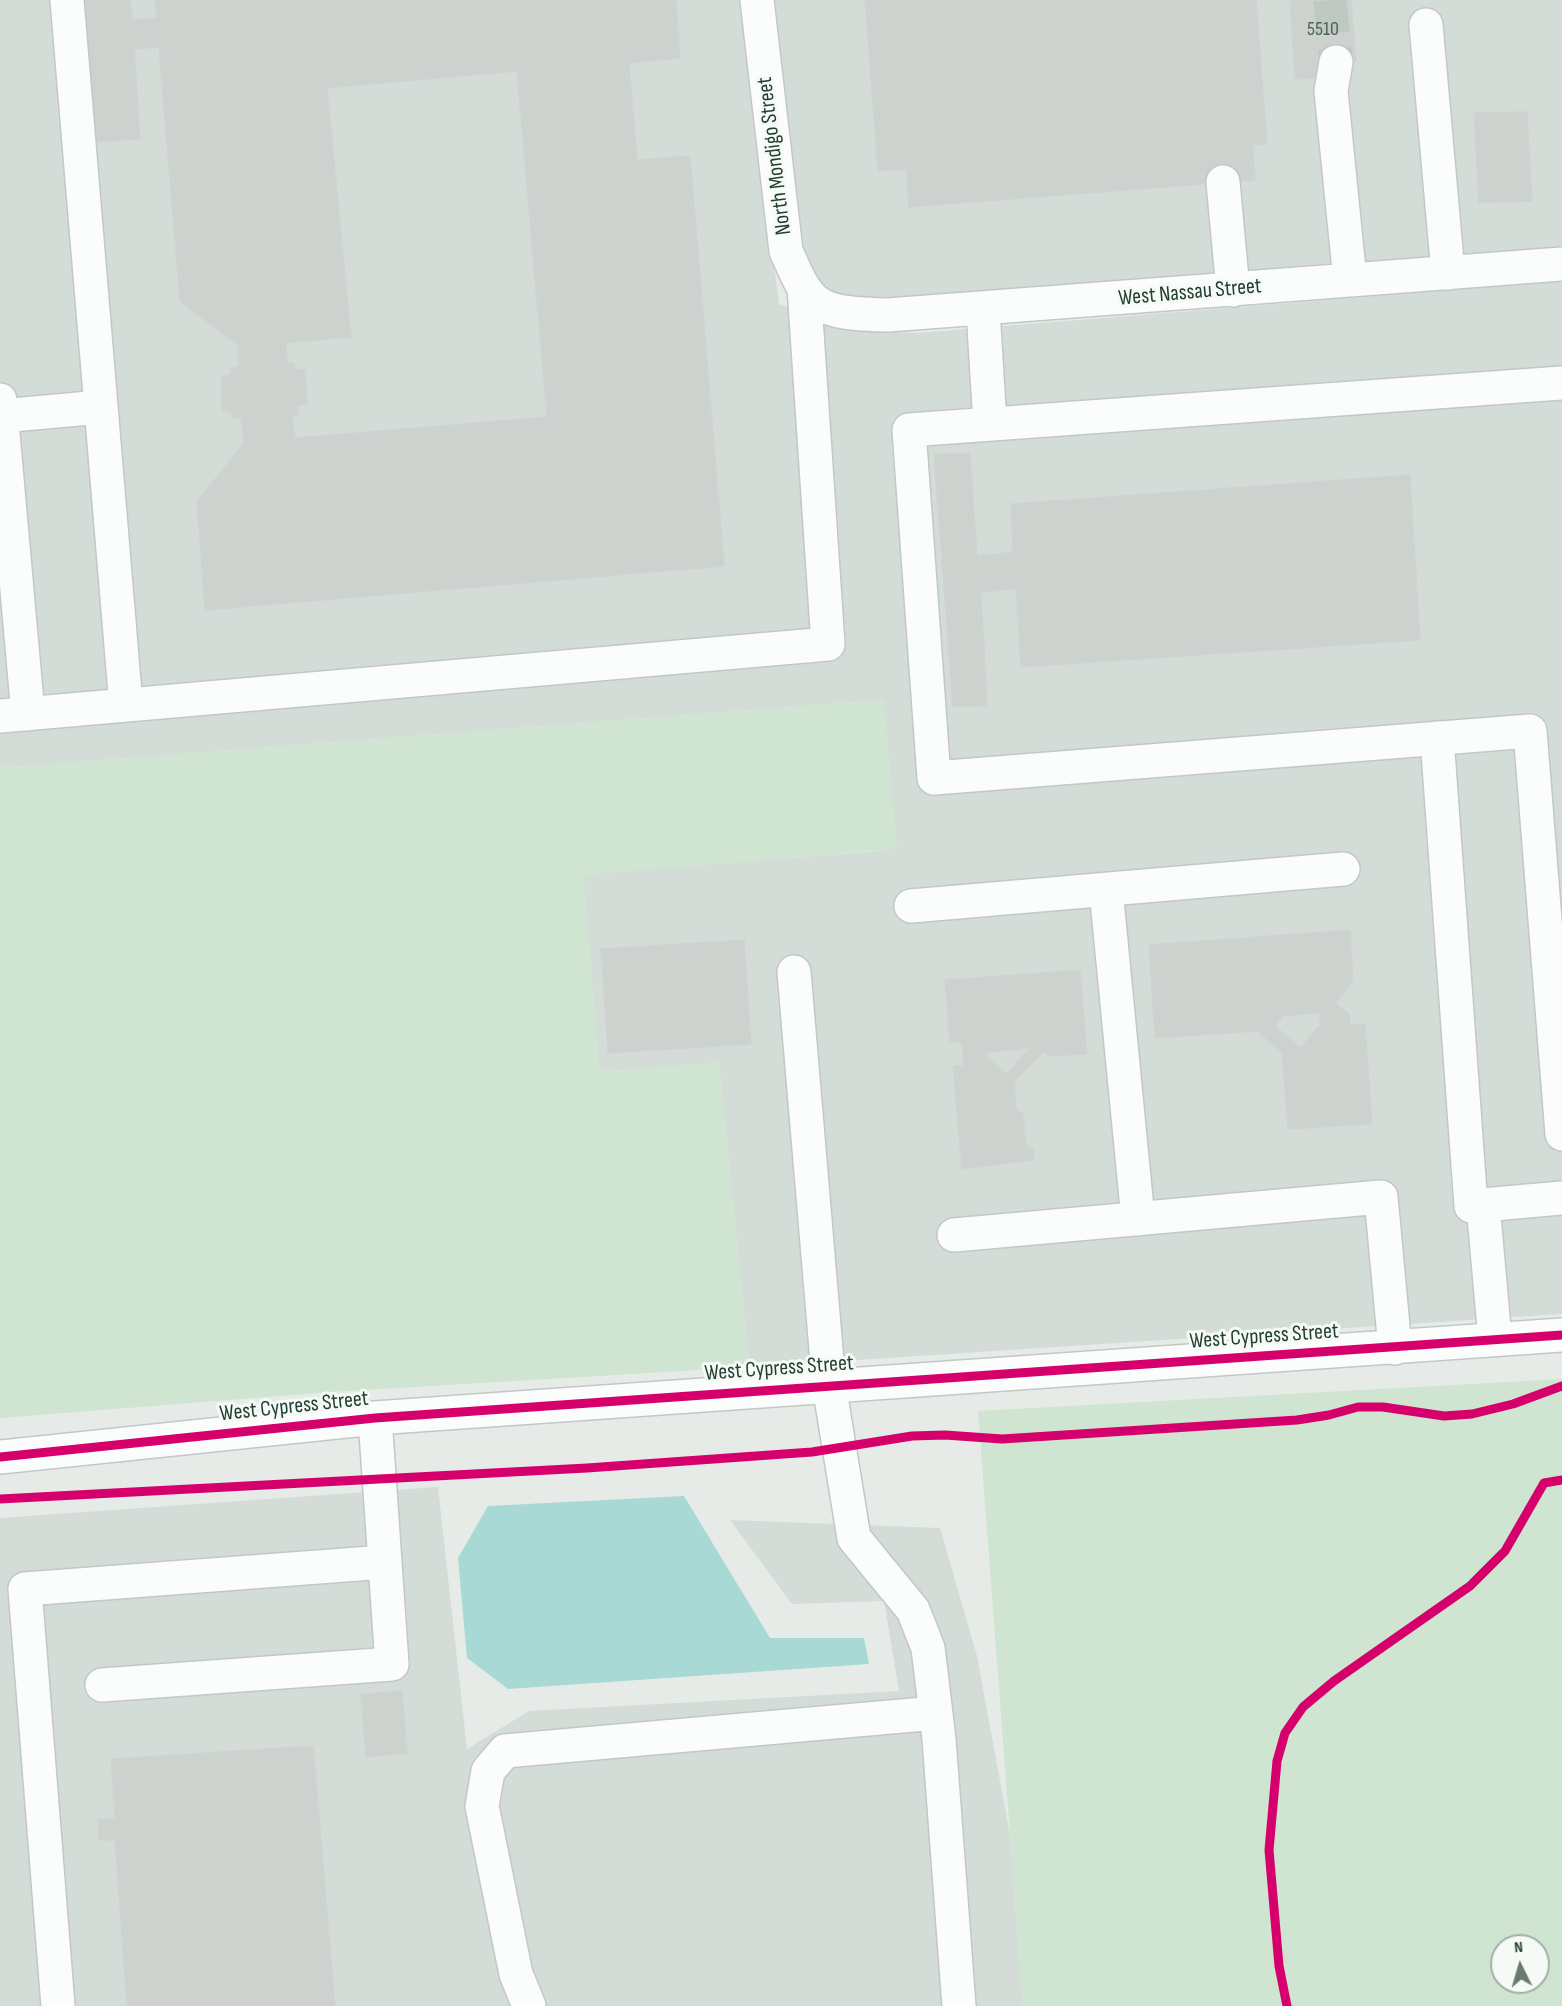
<!DOCTYPE html>
<style>
body{margin:0}
#map{position:relative;width:1562px;height:2006px;overflow:hidden;background:#e6ebe8;font-family:"Sofia Sans Condensed",sans-serif}
canvas{display:block}
.north{position:absolute;left:1490px;top:1934px;width:60px;height:60px;box-sizing:border-box;background:#f5faf6;border:2px solid #a1afa7;border-radius:50%;rotate:355deg;font-size:16px;font-weight:700;line-height:24px;text-align:center;color:#233f31}
.north::after{content:'';display:block;margin:auto;width:21px;height:27px;background:#677b71;clip-path:polygon(50% 0,100% 100%,50% 72%,0 100%)}
</style>
<div id="map">
<canvas width="1562" height="2006"></canvas>
<div class="north">N</div>
</div>
<script>
const ctx = document.querySelector('canvas').getContext('2d');
ctx.lineJoin = 'round';
function fillPath(path, color) {
  ctx.fillStyle = color;
  ctx.fill(path, 'evenodd');
}
function strokePath(path, color, width, dash) {
  ctx.strokeStyle = color;
  ctx.lineWidth = width;
  ctx.lineCap = dash ? 'butt' : 'round';
  ctx.setLineDash(dash || []);
  ctx.stroke(path);
}
function drawText(font, color, halo, rows, align = 'center') {
  ctx.font = font + ' "Sofia Sans Condensed",sans-serif';
  ctx.lineWidth = 6;
  ctx.setLineDash([]);
  ctx.textBaseline = 'middle';
  ctx.strokeStyle = halo;
  ctx.fillStyle = color;
  for (const [text, x, y, turn = 0] of rows) {
    ctx.save();
    ctx.translate(x, y);
    ctx.rotate((+turn || 0) * Math.PI / 180);
    ctx.textAlign = isNaN(turn) ? turn : align;
    if (halo) ctx.strokeText(text, 0, 0);
    ctx.fillText(text, 0, 0);
    ctx.restore();
  }
}
fillPath(new Path2D(`
 M0,0h740l39,304 73,26 65,3 645,-52v1033l-813,53 -30,-304 -120,9 -16,-198 296,-23 4,-151 -883,68z
 M774,0h788v250l-683,51 -37,-3 -27,-18 -18,-30z
 M438,1487l29,262 62,-38 370,-20 -15,-90 -92,3 -62,-84 210,8 37,128 33,179 13,171h-1023v-488z`), '#d4dcd7');
fillPath(new Path2D(`
 M884,700l13,149 -313,26 15,197 120,-9 30,304 -418,25 -331,26v-650z
 M1562,1379v627h-539l-45,-595zM1502,1946h36v36h-36z`), '#cfe4d1');
fillPath(new Path2D(`
 M684,1496l86,142h94l5,26 -361,25 -41,-31 -9,-100 30,-52z`), '#a8d9d4');
const building = new Path2D(`
 M85,0h45l2,20 25,-2 -2,-18h521l4,58 -51,5 8,97 53,-4 34,410 -519,44 -8,-108 47,-59 -3,-25h-9l-1,-6h-9l-1,-36 9,-1v-7l9,-1 -1,-22 -58,-44 -21,-254 -25,2 6,90 -45,3zM517,71l30,346 -252,21 -3,-22 6,-1v-10l9,-1 -2,-35 -10,1 -1,-7h-7l-1,-20 65,-6 -24,-249z
 M865,0h391l11,144 -14,1 2,35 -346,27 -3,-38 -28,2z
 M1290,0h61l5,61 -31,1 1,15 -31,2z
 M1527,112l5,89 -53,2 -5,-90z
 M970,453l7,103 36,-4 -2,-48 399,-29 10,165 -399,27 -5,-78 -35,3 6,114 -34,1 -19,-253z
 M1350,930l3,50 -18,23 15,12v10l15,-1 7,100 -84,5 -6,-75 -24,-23 -103,7 -6,-93zM1319,1013l2,11 -21,24 -25,-22 8,-10z
 M744,940l7,104 -143,9 -7,-104z
 M1080,970l7,84 -37,2 -7,-4 -29,30 2,28 7,4 3,30 7,6 1,10 -72,9 -9,-103h11l-2,-24h-12l-5,-62zM1030,1048l-23,26 -25,-21z
 M402,1691l5,62 -41,4 -5,-63z
 M313,1746l22,260h-208l-12,-166h-16l-1,-21 17,-1 -4,-59z`);
fillPath(building, '#cdd2cf');
strokePath(building, '#cfd4d1', 1.5);
strokePath(new Path2D(`
 M1330,0l6,62`), '#bfc9c3', 33, [33, 16]);
const minor = new Path2D(`
 M67,0l59,705
 M757,0l29,251c8,17 16,41 32,52 18,12 49,11 70,12l674,-51
 M1426,25l22,248
 M1336,62l-5,29 19,189
 M1223,182l10,108
 M983,310l7,114
 M1562,383l-653,47 25,348 596,-47 32,403
 M0,400l28,314
 M0,416l101,-9
 M0,716l828,-72 -24,-356
 M1437,738l34,468 91,-8
 M1106,890l32,329
 M911,906l432,-37
 M794,972l35,413 25,153 59,72 15,38 11,91 20,267
 M1483,1205l12,134
 M954,1235l427,-38 14,151
 M0,1457l375,-39 1187,-83
 M102,1685l290,-21 -17,-246
 M58,2006l-33,-417 360,-27
 M529,2006l-13,-32 -34,-168 6,-35 17,-20 431,-38`);
strokePath(minor, '#c3c8c5', 36);
strokePath(minor, '#fbfcfc', 33);
strokePath(new Path2D(`
 M0,1457l375,-39 1187,-83
 M0,1499l587,-31 225,-16 100,-16 33,-1 57,4 295,-19 32,-5 29,-8h25l61,9 28,-2 41,-10 49,-18
 M1287,2006l-8,-40 -10,-116 8,-89 8,-28 18,-26 31,-26 136,-95 35,-35 39,-68 18,-3`), '#d6006c', 9);
drawText('20px', '#4e6459', null, [
 ["5510",1323,30]
]);
drawText('22px', '#233f31', '#f5faf6', [
 ["North Mondigo Street",775,156,-97],
 ["West Nassau Street",1190,293,-5],
 ["West Cypress Street",1264,1337,-4],
 ["West Cypress Street",779,1369,-4],
 ["West Cypress Street",294,1407,-6]
]);
</script>
